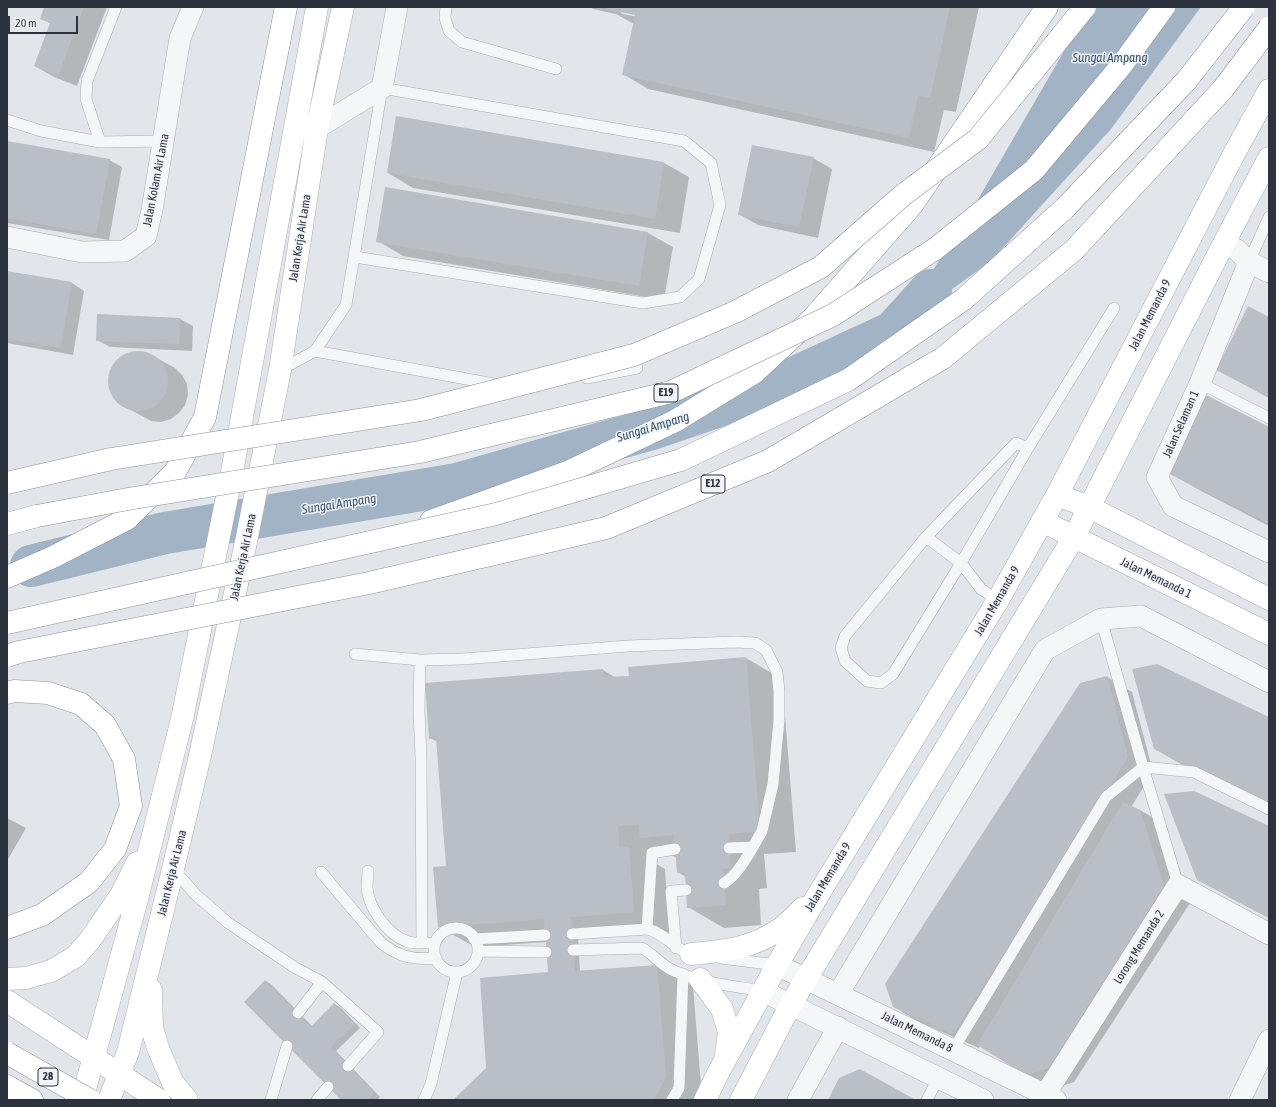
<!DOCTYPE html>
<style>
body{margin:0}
#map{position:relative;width:1276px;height:1107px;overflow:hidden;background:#e2e5e9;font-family:"Asap Condensed",sans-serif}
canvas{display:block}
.frame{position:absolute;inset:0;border:8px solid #2c333f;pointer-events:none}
.scale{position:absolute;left:8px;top:16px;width:70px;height:18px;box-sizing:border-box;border:2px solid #2c333f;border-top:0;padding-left:5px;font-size:12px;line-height:14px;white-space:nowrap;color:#2c333f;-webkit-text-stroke:3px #f1f4f6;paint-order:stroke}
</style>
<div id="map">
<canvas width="1276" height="1107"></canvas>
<div class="frame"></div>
<div class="scale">20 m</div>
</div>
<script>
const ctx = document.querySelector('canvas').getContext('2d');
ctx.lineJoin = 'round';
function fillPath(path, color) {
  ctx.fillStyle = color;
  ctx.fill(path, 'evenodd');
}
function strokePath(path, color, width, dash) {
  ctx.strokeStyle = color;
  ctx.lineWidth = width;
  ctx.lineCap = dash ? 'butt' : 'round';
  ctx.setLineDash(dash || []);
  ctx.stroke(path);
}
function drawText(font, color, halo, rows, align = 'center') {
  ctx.font = font + ' "Asap Condensed",sans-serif';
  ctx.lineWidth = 3;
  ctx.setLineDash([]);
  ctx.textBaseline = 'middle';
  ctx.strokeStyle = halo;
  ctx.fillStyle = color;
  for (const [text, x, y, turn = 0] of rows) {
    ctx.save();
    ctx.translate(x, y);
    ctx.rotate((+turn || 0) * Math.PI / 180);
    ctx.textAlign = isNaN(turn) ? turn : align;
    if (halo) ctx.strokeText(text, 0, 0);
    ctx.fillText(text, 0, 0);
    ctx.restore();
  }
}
fillPath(new Path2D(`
 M1094,7h107l-90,122 -120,132 -98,71 80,-124 97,-167z`), '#a1b3c5');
fillPath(new Path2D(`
 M45,7h62l-30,79 -23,-9 -19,-11 16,-42 -10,-6z
 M590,7h389l-23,105 -12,-2 -10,42 -286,-63 -25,-15 11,-50 -18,-10 -23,-5zM620,11l20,4 -1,2 -17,-3z
 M7,142l102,18 13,7 -13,73 -102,-17z
 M813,158l19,11 -14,69 -60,-13 -19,-11z
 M664,163l25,14 -9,56 -267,-45 -25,-15z
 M648,233l25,14 -9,53 -261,-44 -25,-15z
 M7,272l65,11 12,8 -11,64 -66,-12z
 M98,315l82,4 13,7 -1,25 -82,-4 -13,-7z
 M1269,318v80l-52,-28z
 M135,352h11l9,5 20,11 7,7 5,9 1,11 -3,10 -6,8 -8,6 -10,3 -10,-1 -29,-16 -8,-7 -4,-9 -1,-10 3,-10 5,-9 9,-6z
 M1269,427v99l-64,-33 -36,-20z
 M746,658l36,21 14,173 -32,2 3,34 -8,1 2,36 -37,3 -36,-21 -2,-30 -8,-5 -1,-14 -21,-12 -3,1 2,16 10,6 4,63 -91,7 2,32 77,-5 36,20 9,112 -1,2h-246l32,-32 65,-95 -5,-31 -72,5 -36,-20 8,-60 -9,-125 -8,-4 -4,-54 177,-14 13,8 14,-1 -1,-9z
 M1107,677l25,15 21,80 -22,35 9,3 26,15 24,78 -116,179 -21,7 -73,-43 -1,2 -60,-26 -25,-15z
 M1269,718l-78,52 -36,-21z
 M7,818l19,10 -19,33z
 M1269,827v91l-35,-18 -36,-21z
 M266,981l6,4 40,41 22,-22 7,4 19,20 -24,23 44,46 -3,3h-35z`), '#0003');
strokePath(new Path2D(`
 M31,566l134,-33 292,-49 198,-56 117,-40 121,-56 38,-42`), '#a1b3c5', 42);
fillPath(new Path2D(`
 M44,7h40l-26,69 -24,-10 16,-43 -10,-4z
 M607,7h343l-20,91 -12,-2 -9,42 -287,-63 13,-60 -29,-6z
 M396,116l268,46 -9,57 -268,-46z
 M7,141l103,18 -14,75 -89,-16z
 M752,145l62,12 -15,70 -61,-12z
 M385,187l263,45 -9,54 -263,-44z
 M7,271l65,11 -11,66 -54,-9z
 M1248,306l21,11v80l-53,-27z
 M97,314l83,4 -1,26 -83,-3z
 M108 381a30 30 0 1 1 60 0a30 30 0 1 1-60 0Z
 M1206,395l63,32v97l-101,-51z
 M746,657l14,174 -32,3 3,34 -8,1 3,36 -39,3 -2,-36 -8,1 -3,-38 -34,3 -1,-13 -21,1 1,22 10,-1 5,65 -63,5 4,54 82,-6 9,112 -12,23h-201l33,-32 -6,-90 68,-6 -4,-53 -106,8 -5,-60 13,-1 -10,-128 -7,1 -4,-56 178,-14 1,8 25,-1 -1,-9z
 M1157,664l112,53v88l-115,-56 -22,-80z
 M1107,676l21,81 -175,277 -60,-27 -8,-23 195,-301z
 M1194,791l75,35v91l-72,-37 -33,-86z
 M1123,802l17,8 25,78 -117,180 -22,7 -49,-30z
 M265,980l46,47 23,-24 21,21 -24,23 44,46 -8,7h-26l-97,-98z
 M860,1069l54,30 -1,1h-85l11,-22z`), '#babec5');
const lane = new Path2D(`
 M446,7l-1,11 4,13 13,11 94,27
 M7,120l34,11 59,11 64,-1
 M100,142l-14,-43 1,-18 29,-74
 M1249,262l20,-45
 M315,351l184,34
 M280,370l35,-19 31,-46 36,-217 302,53 27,22 9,42 -21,74 -19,18 -37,6 -288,-46
 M587,378l50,-10
 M1200,383l69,35
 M1028,448l-67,115 -68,111 -12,9 -14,-2 -22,-20 -4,-13 4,-12 81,-99 90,-94 12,5 86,-140
 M926,537l35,26 20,26 17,11
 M1101,619l42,148 35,118
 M355,654l65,6
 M173,869l23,26 31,27 67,45 28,15
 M368,871c0,6 -1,11 -1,16 1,20 20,47 39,54 6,3 15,2 22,2
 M321,872l60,71c18,14 32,17 55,15
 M724,883c13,-8 21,-23 29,-36l-24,1
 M434 950a22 22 0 1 1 44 0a22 22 0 1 1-44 0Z
 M647,929l5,-76 23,-4
 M572,934l75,-5c19,4 27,22 47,25
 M474,939l71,-4
 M422,943l-1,-185 -2,-47 1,-51 43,-1 165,-13 108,-4 19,1 11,7 11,22 2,19v29l-6,64 -11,47 -9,16
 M676,948l-5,-57 15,-1
 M573,950l69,-2c11,6 19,17 30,22 27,13 62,16 91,21
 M478,951l68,1
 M721,958l56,7
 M298,1013l24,-31 56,50 -30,34
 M953,1050l153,-253 37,-30 51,5 75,37
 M271,1100l16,-54
 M317,1100l11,-13
 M424,1100l7,-16 26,-112
 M672,1100l7,-12 4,-114
 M927,1100l11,-22`);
const street = new Path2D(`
 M317,128l65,-40 15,-81
 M7,237l75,15 43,-1 21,-15 6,-26 28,-172 13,-31
 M1224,243l13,7 12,12 20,10
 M1249,262l-49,121 -43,94 16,29 96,46
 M777,965l279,135
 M763,991l220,109
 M838,994l207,-344 56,-31 40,-3 128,66
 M1045,1095l133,-210 91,49
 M798,1100l40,-73
 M1240,1100l29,-60`);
const secondary = new Path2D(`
 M1057,495l32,12 180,92
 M1042,521l227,113
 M691,954c33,-3 60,-5 89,-25 8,-5 15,-14 23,-21
 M7,979l19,-1 25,-7 24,-14 15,-17 31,-45 16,-32
 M700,979l22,30 7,23 -3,23
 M151,990l1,38 6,20 15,35 14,17
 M7,1001l152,99
 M82,1100l54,-197 46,-184 49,-242 86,-470
 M109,1100l19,-48 45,-183 26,-109 47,-218 34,-172 37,-242 26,-121
 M705,1100l12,-25 60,-110 41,-70 180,-295 59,-105 178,-343 34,-62
 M741,1100l50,-96 283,-467 150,-294 45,-85`);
const highway = new Path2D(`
 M431,521l139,-50 105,-50 80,-49 58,-54 99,-113 135,-198
 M7,524l30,-8
 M7,577l46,-20 74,-38 48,-47 30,-55 81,-410
 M7,693l7,-2 34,2 33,11 24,21 19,34 7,47 -16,43 -26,33 -47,33 -35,13
 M7,1086l25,14`);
strokePath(lane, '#a8acb3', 12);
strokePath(street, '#a8acb3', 22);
strokePath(secondary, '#a8acb3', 23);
strokePath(highway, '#8b939e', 23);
strokePath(lane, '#f4f6f8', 11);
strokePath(street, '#f4f6f8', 21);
strokePath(secondary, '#fff', 22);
strokePath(highway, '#fff', 22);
const highwayBridge = new Path2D(`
 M7,483l104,-24 310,-49 213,-55 101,-43 86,-45 82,-72 75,-56 107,-132
 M37,516l91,-17 292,-47 251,-60 162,-77 102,-66 99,-79 87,-104 43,-59
 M7,623l489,-109 185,-54 167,-80 116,-81 101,-91 121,-127 58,-74
 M7,656l12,-4 350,-69 237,-55 162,-67 175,-103 131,-108 149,-161 46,-61
 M7,1053l83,47`);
strokePath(highwayBridge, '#8b939e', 23, []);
strokePath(highwayBridge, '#fff', 22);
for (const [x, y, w] of [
 [666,393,24],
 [713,484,24],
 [48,1077,20]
]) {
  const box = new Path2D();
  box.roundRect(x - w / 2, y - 9, w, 18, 3);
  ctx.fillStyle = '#f1f4f6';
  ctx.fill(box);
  strokePath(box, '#2c333f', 1);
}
drawText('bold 11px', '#2c333f', null, [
 ["E19",666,393],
 ["E12",713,484],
 ["28",48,1077]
]);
drawText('12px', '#2c333f', '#f1f4f6', [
 ["Jalan Kolam Air Lama",156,180,-79],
 ["Jalan Kerja Air Lama",300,238,-81],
 ["Jalan Memanda 9",1150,315,-63],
 ["Jalan Selaman 1",1181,424,-66],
 ["Jalan Kerja Air Lama",243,557,-78],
 ["Jalan Memanda 1",1156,578,26],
 ["Jalan Memanda 9",997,601,-60],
 ["Jalan Kerja Air Lama",172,873,-76],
 ["Jalan Memanda 9",828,877,-59],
 ["Lorong Memanda 2",1139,947,-58],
 ["Jalan Memanda 8",917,1032,26]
]);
drawText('italic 13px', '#3a536f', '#f1f4f6', [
 ["Sungai Ampang",1110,58],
 ["Sungai Ampang",653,427,-17],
 ["Sungai Ampang",339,504,-9]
]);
</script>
